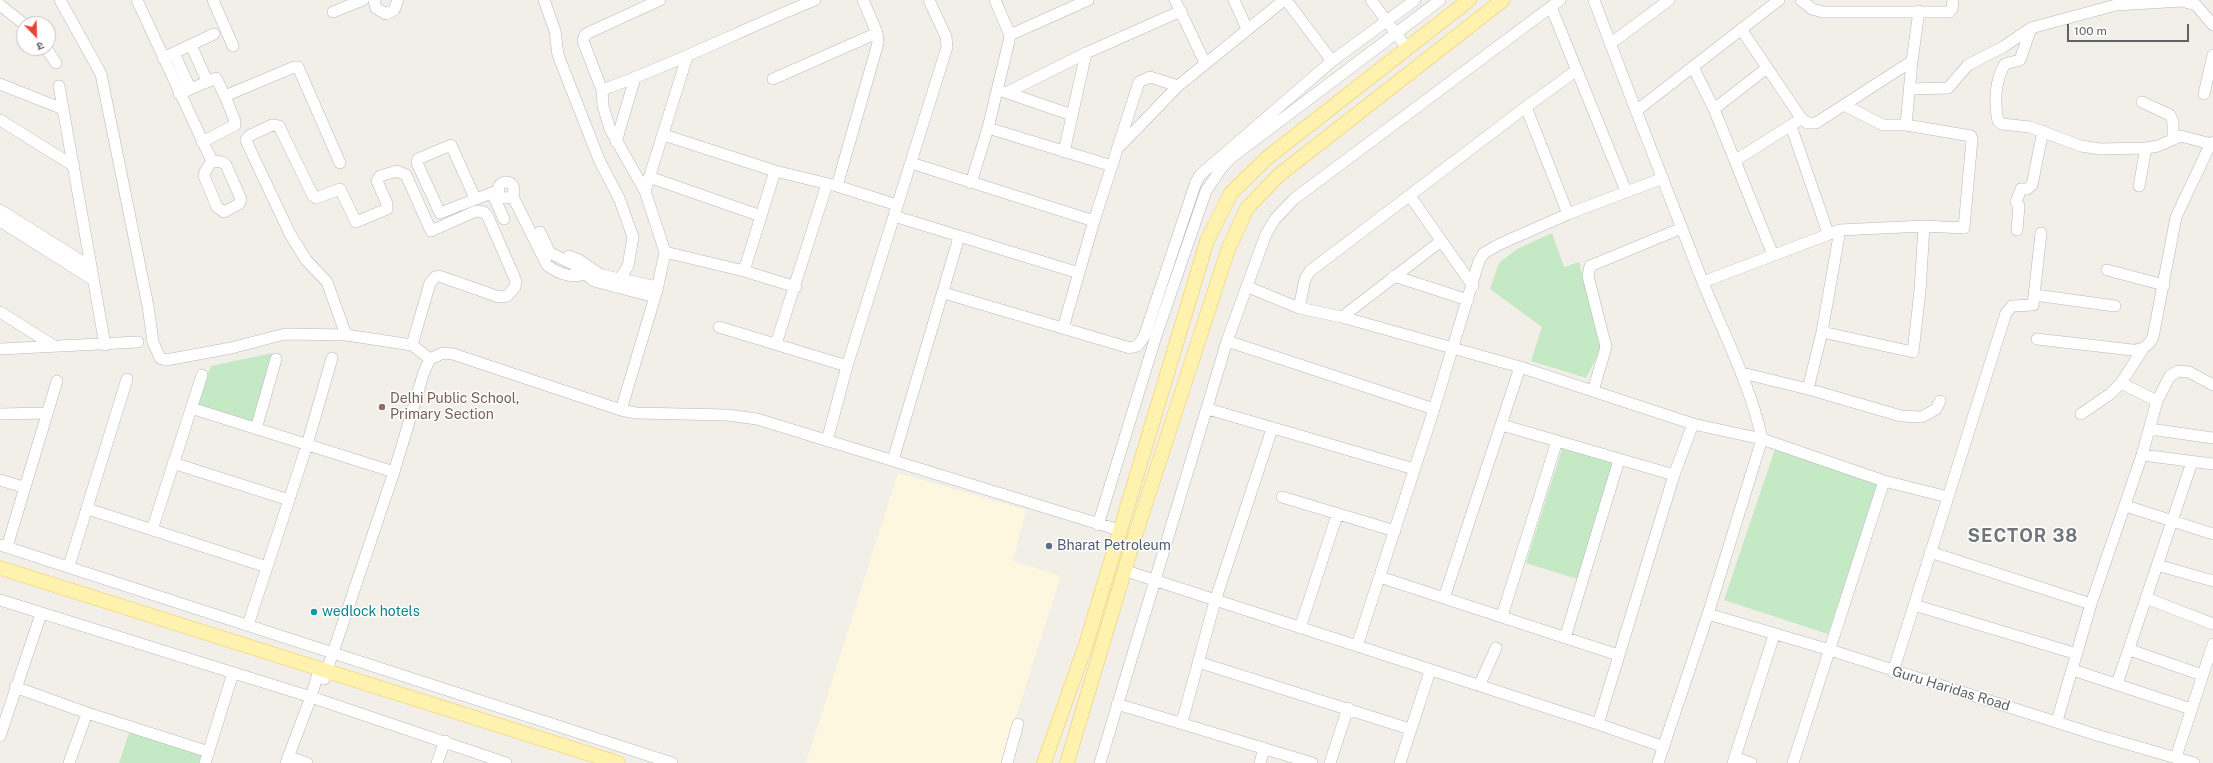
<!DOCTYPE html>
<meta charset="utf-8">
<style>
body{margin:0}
#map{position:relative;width:2213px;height:763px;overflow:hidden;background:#f1efe8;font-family:"Public Sans","Noto Sans Devanagari",sans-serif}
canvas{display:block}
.north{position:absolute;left:16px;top:16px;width:40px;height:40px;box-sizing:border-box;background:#fff;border:1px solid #bfc1c3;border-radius:50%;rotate:157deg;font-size:11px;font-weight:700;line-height:16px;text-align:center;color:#5f6368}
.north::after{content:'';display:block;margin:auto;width:14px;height:18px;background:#ea4335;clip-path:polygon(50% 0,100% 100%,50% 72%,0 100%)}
.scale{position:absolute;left:2067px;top:24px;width:122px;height:18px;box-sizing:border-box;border:2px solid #5f6368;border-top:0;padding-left:5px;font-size:12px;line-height:14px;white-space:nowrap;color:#5f6368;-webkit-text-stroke:3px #fff;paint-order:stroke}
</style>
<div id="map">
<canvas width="2213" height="763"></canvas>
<div class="north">उ</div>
<div class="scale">100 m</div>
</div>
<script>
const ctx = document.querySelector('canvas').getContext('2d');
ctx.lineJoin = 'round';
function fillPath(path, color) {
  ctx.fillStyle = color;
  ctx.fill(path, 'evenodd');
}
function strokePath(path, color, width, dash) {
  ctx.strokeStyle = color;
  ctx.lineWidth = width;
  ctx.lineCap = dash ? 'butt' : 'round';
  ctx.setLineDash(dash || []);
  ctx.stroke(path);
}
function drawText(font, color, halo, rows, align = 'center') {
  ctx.font = font + ' "Public Sans",sans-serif';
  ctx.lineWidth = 3;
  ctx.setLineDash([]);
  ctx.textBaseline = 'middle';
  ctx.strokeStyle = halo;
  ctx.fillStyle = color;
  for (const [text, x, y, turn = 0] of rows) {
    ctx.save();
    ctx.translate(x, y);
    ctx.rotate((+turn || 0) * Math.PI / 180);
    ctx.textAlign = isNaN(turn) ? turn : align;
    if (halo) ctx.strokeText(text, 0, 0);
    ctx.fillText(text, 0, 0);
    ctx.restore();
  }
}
fillPath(new Path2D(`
 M898,473l128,37 -13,51 48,15 -60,187h-195z`), '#fef7e0');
fillPath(new Path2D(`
 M1552,233l12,34 15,-5 22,87 -15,29 -55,-17 11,-34 -52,-38 9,-26 18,-14z
 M272,353l-19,72 -58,-19 16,-40z
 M1563,446l52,16 -38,117 -51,-16z
 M1775,449l104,34 -51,151 -104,-34z
 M130,730l75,25 -3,8h-83z`), '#c5e8c5');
const minor = new Path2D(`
 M60,0l41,74 47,232 5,36 7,16 6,2 65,-12 54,-14 61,1 66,10 18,14
 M137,0l72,155 3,6 10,1 4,3 15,34 -2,5 -15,8 -7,-5 -13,-31 1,-4 7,-11
 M213,0l20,46
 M374,0l2,8 10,6 8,-4 4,-10
 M544,0l11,31 3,24 42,107 19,36 14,39 -5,29 -13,21
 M1175,0l30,63
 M1234,0l13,29
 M1286,0l46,61
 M1371,0l36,48
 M1594,0c35,94 72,187 108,280 21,53 48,103 60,159l-54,175 -50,149
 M1801,0l11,9 11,3h126l3,-3 1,-9
 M0,5l24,19
 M1551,7l75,184
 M333,12l30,-12
 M2031,28l-11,32 -15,4c-10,16 -11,39 -7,57l4,3 28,3 51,19 19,3 46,-1 12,-2 23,-10 30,8
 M1741,29l60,89 6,5h9l96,-62
 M1010,35l78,-35
 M1610,44l59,-44
 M191,45l16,36
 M46,48l10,15
 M174,53l16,35
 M163,58l51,-24
 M1693,67l21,42 59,146
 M773,79l104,-46
 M0,84l63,25
 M59,86l46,259
 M1910,89l38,-1 20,-23 35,-18 28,-19 85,-23 66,-4 14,4 17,20
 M602,90c73,-26 141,-61 213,-90
 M1005,92l67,23
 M1008,92l78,-39 95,-42
 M179,94l37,-16 9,18 69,-29h4l42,96
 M2204,94l9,-39
 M2142,102l28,13 3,7v16
 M1526,107l42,107
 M1714,109l53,-41
 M1636,111l143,-111
 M0,120l74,46
 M1906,125l6,-64 7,-50
 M1791,126l37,107
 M988,128l124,38
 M664,135l111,36 62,15 60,19
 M202,142l33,-17v-4l-10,-25
 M616,142l19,-64
 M1121,145l57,-59 106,-86
 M1064,152l22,-99
 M1736,160l60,-38
 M911,163l183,58
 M649,177l112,39
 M498 190a8 8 0 1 1 16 0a8 8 0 1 1-16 0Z
 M971,183l17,-55 21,-87 1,-6 -15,-35
 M837,186l41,-143 -1,-10 -14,-33
 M2139,186l7,-38
 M645,191l42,-134
 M492,193l12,26
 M512,195l35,70c11,9 29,15 41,7
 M1410,196l63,90
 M475,198l-24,-53 -33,14 -1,4 23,50 59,-23
 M0,210l91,57
 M894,216l185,57
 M0,221l92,58
 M2017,230l2,-24 -3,-4 5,-13h6l5,-4 11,-54
 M540,232l10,21 23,11 21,17 61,16
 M665,252l79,19 52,16
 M569,256l10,4 22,15 56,12
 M2107,270l57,15
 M744,271l31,-100
 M1394,276l74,24
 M1703,282l137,-52 84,-4 40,2 8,-89 -1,-3 -65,-11h-23l-39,-20
 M1248,287l51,21 43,9 178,50 173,57 69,15 122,42 64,16
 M944,293l186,55 7,-2 7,-9 52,-155 4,-7 132,-114 83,-61
 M2035,295l80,11
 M1299,308l6,-29 5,-8 216,-164 51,-37
 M0,312l54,34
 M1342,317l99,-76
 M719,327l128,39
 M1063,328l31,-107 45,-139 11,-5 28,9
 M1822,332l91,20 7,-61 4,-65
 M346,335l-19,-53 -21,-22 -16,-26 -43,-91 -1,-3 3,-4 23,-11 7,1 34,70 3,2 24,-9 16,33 31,-13v-5l-10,-23 3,-5 17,-5 9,4 25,56 45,-20 8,1 4,5 28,64 -1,6 -8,9 -8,1 -60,-21 -4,1 -5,6 -18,62
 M2037,339l95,11c11,0 17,-4 21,-13l23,-120 33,-70 4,-5
 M1227,341l207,68
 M776,344l51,-160
 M0,349l138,-7
 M1742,373l66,16 93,27 21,1 14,-8 4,-8
 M2121,383l36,18
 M1808,389l14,-57 18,-102
 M1593,391l13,-44 -18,-71 2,-10 92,-38
 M191,408l203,64
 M1208,409l206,60
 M621,410l36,-120 8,-38 -20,-61 -35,-62 -7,-23 -1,-16 -19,-49 2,-6 5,-3 70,-32
 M0,414l47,-1
 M2081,414l29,-20 11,-11 22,-34
 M1502,425l172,50
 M256,429l20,-70
 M2150,429l63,9
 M827,441l20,-75 100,-319 -1,-10 -17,-37
 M2142,455l71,9
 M893,460l66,-223
 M173,463l116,37
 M0,480l23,7
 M1282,497l113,34
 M2126,506l87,28
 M88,509l179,58
 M1098,525l58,-189 50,-145 17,-25 9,-9 208,-157
 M152,530l50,-155
 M0,545l672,218
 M7,547l50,-166
 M1930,552l161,52
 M2157,565l56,16
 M69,566l58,-187
 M1126,571l472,153 66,23
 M1380,577l238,78
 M1444,598l76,-231
 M2146,598l67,26
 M0,600l311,97 195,66
 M1914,605l163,49
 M1708,614l122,36 270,86 94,27
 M1502,616l55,-175
 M248,625l59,-180 25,-87
 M1300,628l37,-113
 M1565,638l54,-178
 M1357,646l77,-237 45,-148 5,-8 16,-9 68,-30 95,-36
 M2130,650l72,25
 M1198,662l212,67
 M2073,670l118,39
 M1893,672l113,-359 6,-7 21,-1 8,-72
 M324,679l70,-207 30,-100 6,-13 13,-6 10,1 168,56 15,3 91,2 30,4 362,111
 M2117,684l75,-222
 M1479,686l17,-38
 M15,687l72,26 122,39
 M1117,704l195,59
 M2057,721l34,-117 51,-149 15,-54 13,-25 8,-5 11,1 24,13
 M1182,722l33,-121 57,-172
 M1598,724l76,-249 19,-51
 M0,736l41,-122
 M288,757l19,6
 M2176,757l37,-113
 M1736,758l15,5
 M69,763l18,-50
 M205,763l28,-90
 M286,763l25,-66 8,-27
 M437,763l8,-22
 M1007,763l11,-39
 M1100,763l127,-422 39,-107 9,-15 19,-20 266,-199
 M1260,763l4,-15
 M1330,763l18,-55
 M1400,763l30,-92
 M1733,763l41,-128
 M1793,763l91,-282`);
const major = new Path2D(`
 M0,568l618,195
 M1044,763l42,-119 121,-403 24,-48 36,-35 202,-158
 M1067,763l68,-227 93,-286 19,-42 32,-33 224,-175`);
strokePath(minor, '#b5b8bc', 12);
strokePath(major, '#f2c960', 15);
strokePath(minor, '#fff', 11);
strokePath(major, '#fff2af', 14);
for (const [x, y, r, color] of [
 [382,407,4,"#8d6e63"],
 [1049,546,4,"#5c6f8a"],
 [314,612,4,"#0f9aa8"]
]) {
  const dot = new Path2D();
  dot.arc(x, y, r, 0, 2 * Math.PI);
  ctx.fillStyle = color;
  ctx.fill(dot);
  strokePath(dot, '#fff', 1.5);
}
drawText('14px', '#785e54', '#fff', [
 ["Delhi Public School,",390,399],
 ["Primary Section",390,415]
], 'left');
drawText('14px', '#4e5e75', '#fff', [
 ["Bharat Petroleum",1057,546]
], 'left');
drawText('14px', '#0d838f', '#fff', [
 ["wedlock hotels",322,612]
], 'left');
drawText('14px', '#5f6368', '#fff', [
 ["Guru Haridas Road",1951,689,17]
]);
ctx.letterSpacing = '1px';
drawText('bold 18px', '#70757a', '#fff', [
 ["SECTOR 38",2023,536]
]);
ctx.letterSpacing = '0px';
</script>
